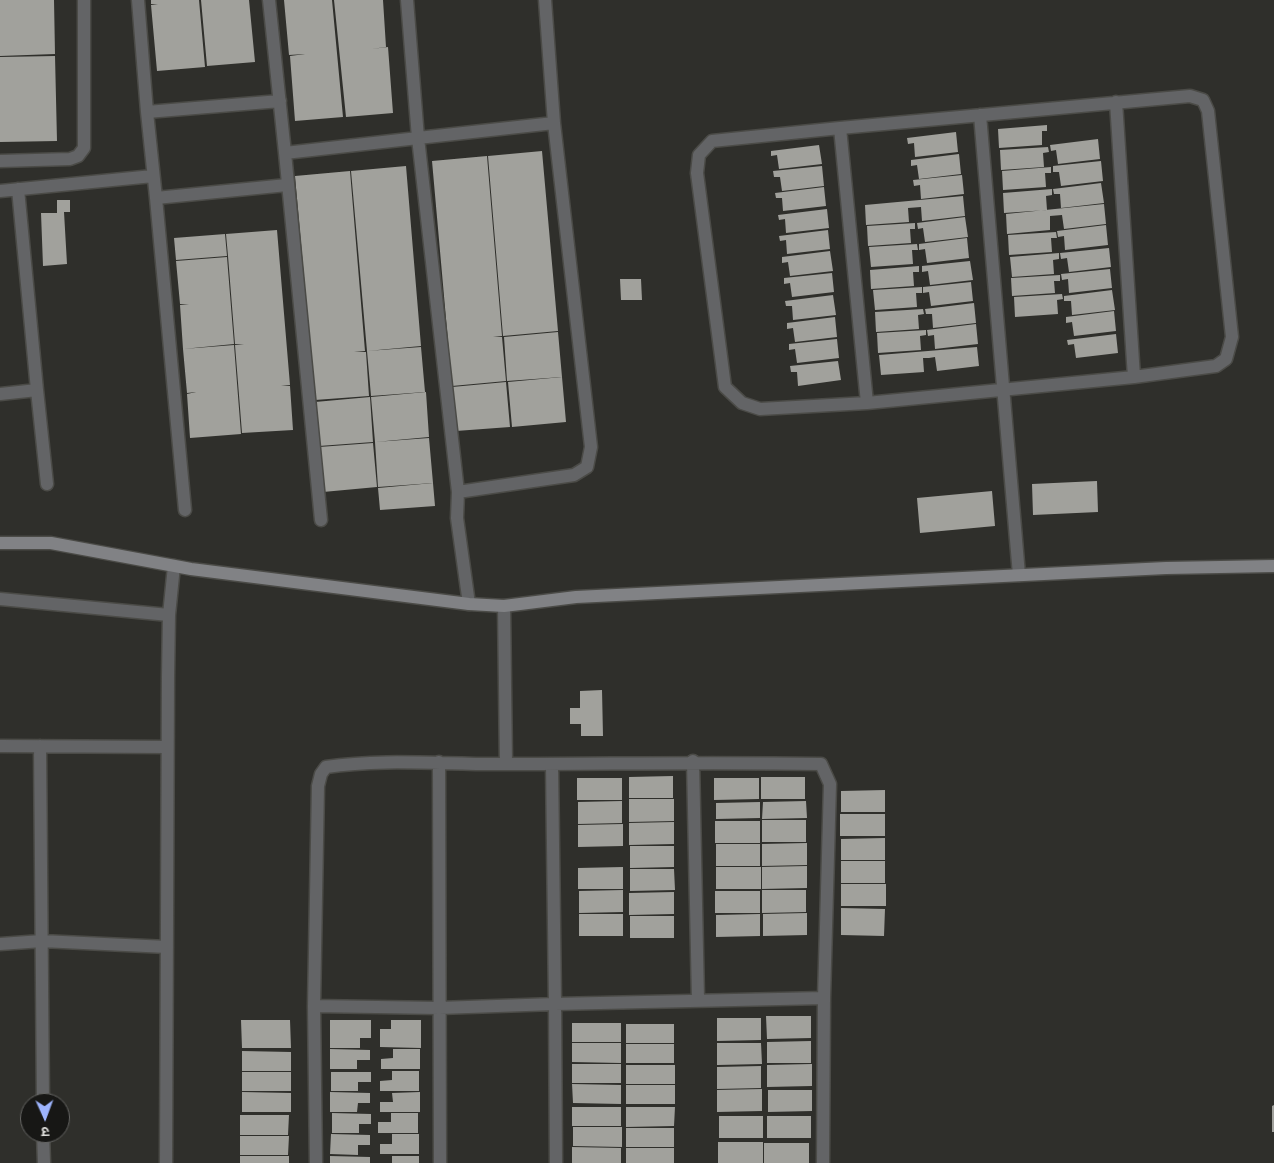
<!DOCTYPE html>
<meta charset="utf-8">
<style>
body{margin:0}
#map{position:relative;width:1274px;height:1163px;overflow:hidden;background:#2f2f2b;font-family:Mulish,"Noto Sans Devanagari",sans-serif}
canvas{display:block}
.north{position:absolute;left:20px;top:1093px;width:50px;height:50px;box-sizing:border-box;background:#171715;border:1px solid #656563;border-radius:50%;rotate:178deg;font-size:14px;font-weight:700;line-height:20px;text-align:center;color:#dbdbd8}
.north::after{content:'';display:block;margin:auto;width:18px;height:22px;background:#9db4fd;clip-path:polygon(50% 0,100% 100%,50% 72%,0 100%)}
</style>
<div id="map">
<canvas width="1274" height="1163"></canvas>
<div class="north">उ</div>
</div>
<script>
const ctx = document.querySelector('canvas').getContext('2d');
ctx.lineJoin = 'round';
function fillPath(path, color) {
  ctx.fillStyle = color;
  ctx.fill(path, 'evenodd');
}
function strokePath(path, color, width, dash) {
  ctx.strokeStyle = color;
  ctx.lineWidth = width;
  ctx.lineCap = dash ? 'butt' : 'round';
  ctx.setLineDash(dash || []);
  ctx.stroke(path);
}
fillPath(new Path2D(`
 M0,0h54l1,54 -55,2z
 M151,0h48l6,67 -48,4 -6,-66h7l-7,-1z
 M201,0h48l6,62 -48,4z
 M284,0h48l11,117 -48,4 -5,-65 15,-2 -16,1z
 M334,0h49l3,47 -15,2 17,-2 5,66 -47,4z
 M55,56l2,85 -57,1v-85z
 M1047,125v6h-5v14l-43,3 -1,-19z
 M956,132l2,20 -43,5 -1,-14 -6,1 -1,-6z
 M1098,139l2,20 -42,5 -2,-14 -5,1 -1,-6z
 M819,145l3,19 -43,5 -2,-14 -6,1v-5z
 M1048,147l1,5 -6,1 1,14 -43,3 -1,-20z
 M542,151l16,180 -55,5 -15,-180z
 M959,154l2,20 -42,5 -2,-14 -6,1v-6z
 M487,156l15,180 -9,1h9l4,44 -54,5 -20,-225z
 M1101,161l2,20 -42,5 -2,-14h-6v-6z
 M406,166l15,180 -54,5 -16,-180z
 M822,166l2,20 -42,5 -2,-14h-6l-1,-6z
 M1051,167v6h-6l1,14 -43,3 -1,-19z
 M350,171l15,180 -11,1h12l3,44 -54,4 -20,-224z
 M962,175l2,19 -43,5 -1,-14 -6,1 -1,-6z
 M1101,183l3,20 -43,5 -1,-14h-6l-1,-5z
 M824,187l2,19 -43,5 -1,-13h-6l-1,-5z
 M1052,189v6l-6,1 1,14 -43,3 -1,-20z
 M963,196l2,20 -43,5 -1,-14 -13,1 1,14 -43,3 -1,-20z
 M57,200h13v12h-6l3,52 -24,2 -2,-53h16z
 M1104,204l2,20 -42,5 -2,-14 -12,1v14l-43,4 -1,-20z
 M827,209l2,19 -43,5 -1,-14 -6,1 -1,-5z
 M965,217l3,20 -43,5 -2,-14 -5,1 -1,-6z
 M915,223v6h-5l1,14 -43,3 -1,-20z
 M1106,225l2,20 -43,5 -1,-14 -6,1 -1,-6z
 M277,230l13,155 -9,1h9l3,44 -51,3 -7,-88 9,-1h-9l-7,-88 9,-1 -9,1 -2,-22z
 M828,230l2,19 -43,5 -1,-14 -6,1 -1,-5z
 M1056,232l1,6h-6l1,14 -43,3 -1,-20z
 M225,234l2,22 -51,4 -2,-22z
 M967,238l2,20 -42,5 -2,-14 -6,1v-6z
 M917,244l1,6h-6l1,14 -42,3 -2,-20z
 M1109,248l2,19 -42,5 -2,-14 -6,1 -1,-6z
 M830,251l3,20 -43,5 -2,-14 -6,1v-6z
 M1059,253v6l-6,1 1,14 -42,3 -2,-20z
 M227,257l7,87 -51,5 -3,-44 9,-1h-9l-4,-43z
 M970,261l3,19 -43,5 -2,-14 -6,1v-6z
 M919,266v6h-6l1,14 -43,3 -1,-19z
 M1110,269l2,19 -43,5 -1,-14 -6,1 -1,-6z
 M832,273l2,19 -42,5 -2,-14 -6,1v-6z
 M1060,275v6h-6l1,12 -43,3 -1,-18z
 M620,279h21l1,21h-21z
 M971,282l2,19 -42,5 -2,-14 -6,1v-6z
 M922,287v6h-6l1,14 -42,3 -2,-20z
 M1112,290l3,20 -43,5 -1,-14h-7v-5z
 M1062,294l1,5 -6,1 1,14 -43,3 -1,-20z
 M833,295l3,20 -43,5 -1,-14h-6l-1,-5z
 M974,303l2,20 -43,5 -1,-14h-6l-1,-5z
 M923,309l1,5 -6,1 1,14 -43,3 -1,-20z
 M1114,311l2,20 -42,5 -2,-14 -6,1v-6z
 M835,317l2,20 -42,5 -2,-14 -6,1v-6z
 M976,324l2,20 -43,5 -1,-14 -6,1 -1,-6z
 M926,330v5l-6,1 1,14 -43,3 -1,-20z
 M558,332l4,45 -55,4 -3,-44z
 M1116,334l2,19 -42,5 -2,-14 -6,1 -1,-5z
 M837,339l2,19 -42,5 -2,-14 -6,1v-6z
 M234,345l7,89 -51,4 -3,-44 9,-2 -9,1 -4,-44z
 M421,347l4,45 -54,4 -4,-45z
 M977,347l2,19 -42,5 -2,-14 -6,1h-6l1,14 -43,3 -2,-20z
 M838,361l3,19 -43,6 -1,-14h-6l-1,-6z
 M562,377l4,45 -54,5 -4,-45z
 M506,382l4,45 -54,4 -4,-44z
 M426,392l3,45 -54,5 -4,-45z
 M370,397l3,45 -54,4 -4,-44z
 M429,438l4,45 -55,4 -3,-45z
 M373,443l4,44 -54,5 -4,-45z
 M1097,481l1,31 -65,3 -1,-31z
 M433,483l2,23 -55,4 -2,-22z
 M992,491l3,35 -75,7 -3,-35z
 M602,690l1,46h-22v-12h-11v-16h10v-17z
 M673,776v22h-44v-21z
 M761,777h44v22h-44z
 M577,778h45v22h-45z
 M714,778h45v21l-45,1z
 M885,790v22h-44v-21z
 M629,799h45v22l-45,1z
 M622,801v22l-44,1v-22z
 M806,801l1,17 -45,1 1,-17z
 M760,802v16l-44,1v-16z
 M840,814h45v22h-45z
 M762,820h44v22h-44z
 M715,821h45v22h-45z
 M674,822v22l-45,1v-22z
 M623,824v22l-45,1v-22z
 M885,838v22h-44v-21z
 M807,843v22l-45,1v-22z
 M716,844h44v22h-44z
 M630,846h44v21l-44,1z
 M841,861h44v22h-44z
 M807,866v22l-45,1v-22z
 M623,867v22h-45v-21z
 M716,867h45v22h-45z
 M630,869h44l1,21 -45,1z
 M841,884h45v22h-45z
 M623,890v22l-44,1v-22z
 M762,890h44v22l-44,1z
 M715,891h45v22h-45z
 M674,892v22l-45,1v-22z
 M841,908l44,1 -1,27 -43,-1z
 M807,913v22l-44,1v-22z
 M579,914h44v22h-44z
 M760,914v22l-44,1v-22z
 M630,916h44v22h-44z
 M766,1016h45v22l-44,1z
 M717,1018h44v22l-44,1z
 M241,1020h49l1,28h-49z
 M330,1020h41v18h-11v10h-30z
 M391,1020h30v28l-41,-1v-18h11z
 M572,1023h49v19h-49z
 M626,1024h48v19h-48z
 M811,1041v22h-44v-21z
 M572,1043h49v20l-49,-1z
 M717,1043h44l1,21 -45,1z
 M626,1044h48v19h-48z
 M330,1049l40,1v10h-13v9h-27z
 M393,1049h27v20h-39v-10l12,-1z
 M242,1051l49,1v19h-49z
 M572,1064h49v19h-49z
 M812,1064v22l-45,1v-22z
 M626,1065h49v19h-49z
 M761,1066v22l-44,1v-22z
 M392,1071h27v20h-39v-10l12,-1z
 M242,1072h49v19h-49z
 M331,1072h40v10h-13v9h-27z
 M572,1084l49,1v19l-48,-1z
 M626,1085h49v19h-49z
 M762,1089v22l-45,1v-22z
 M768,1090h44v21l-44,1z
 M242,1092l49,1v19h-49z
 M330,1092l40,1v10h-12l-1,9h-27z
 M420,1092v20h-40v-10h13l-1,-9z
 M1274,1105v27h-2v-26z
 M572,1107h49v19h-49z
 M626,1107h49l-1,19 -48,1z
 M332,1113l39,1v10h-12v9h-27z
 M391,1113h27v20h-40v-11h13z
 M240,1115h49l-1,20h-48z
 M719,1116h44v22h-44z
 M767,1116h44v22h-44z
 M573,1127h49v20l-49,-1z
 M626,1128h48v19h-48z
 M331,1134l39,1v10h-12v10l-28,-1z
 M392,1134h27v20h-39v-10h12z
 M240,1136h49l-1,19h-48z
 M718,1142h45v21h-45z
 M764,1143h45v20h-45z
 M572,1147l49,1v15h-49z
 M626,1148h48v15h-48z
 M240,1156h49v7h-49z
 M330,1156l40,1v6h-40z
 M392,1156h27v7h-27z`), '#a1a19c');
const street = new Path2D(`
 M138,0l9,112 133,-11
 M269,0l16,153 133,-15 40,354 -1,26 12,86
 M407,0l11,138 136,-15
 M147,112l9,86
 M980,115l39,460
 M840,128l-128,13 -13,14 -2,18 28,214 17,16 18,6 107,-6 267,-26 -18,-275
 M285,153l36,367
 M0,161l70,-2 8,-3 6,-8v-148
 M0,191l153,-15
 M37,390l10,94
 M0,394l37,-4 -19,-201
 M867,403l-27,-275 350,-32 13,4 5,11 24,226 -6,22 -10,7 -82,11
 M458,492l116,-17 13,-8 4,-20 -37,-324 -9,-123
 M185,510l-29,-312 131,-13
 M0,599l169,16
 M504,606l2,158
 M0,746l167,1
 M40,746l3,357
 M693,761l5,238
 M439,762l1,401
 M0,944l42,-3 125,6
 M314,1006l125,2 116,-4 -3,-240
 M43,1133l1,30
 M166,1163l2,-486 1,-62 5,-49
 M316,1163l-2,-157 4,-220 3,-12 5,-7c60,-9 122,-2 182,-3 104,0 209,-2 313,0l9,20 -6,214 -269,6 1,159
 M823,1163l1,-165`);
const secondary = new Path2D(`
 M0,543h51l140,26 278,35 35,2 72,-9 590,-29 108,-2`);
strokePath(street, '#4b4b47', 15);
strokePath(secondary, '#4b4b47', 15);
strokePath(street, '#636466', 12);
strokePath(secondary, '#818285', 12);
</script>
